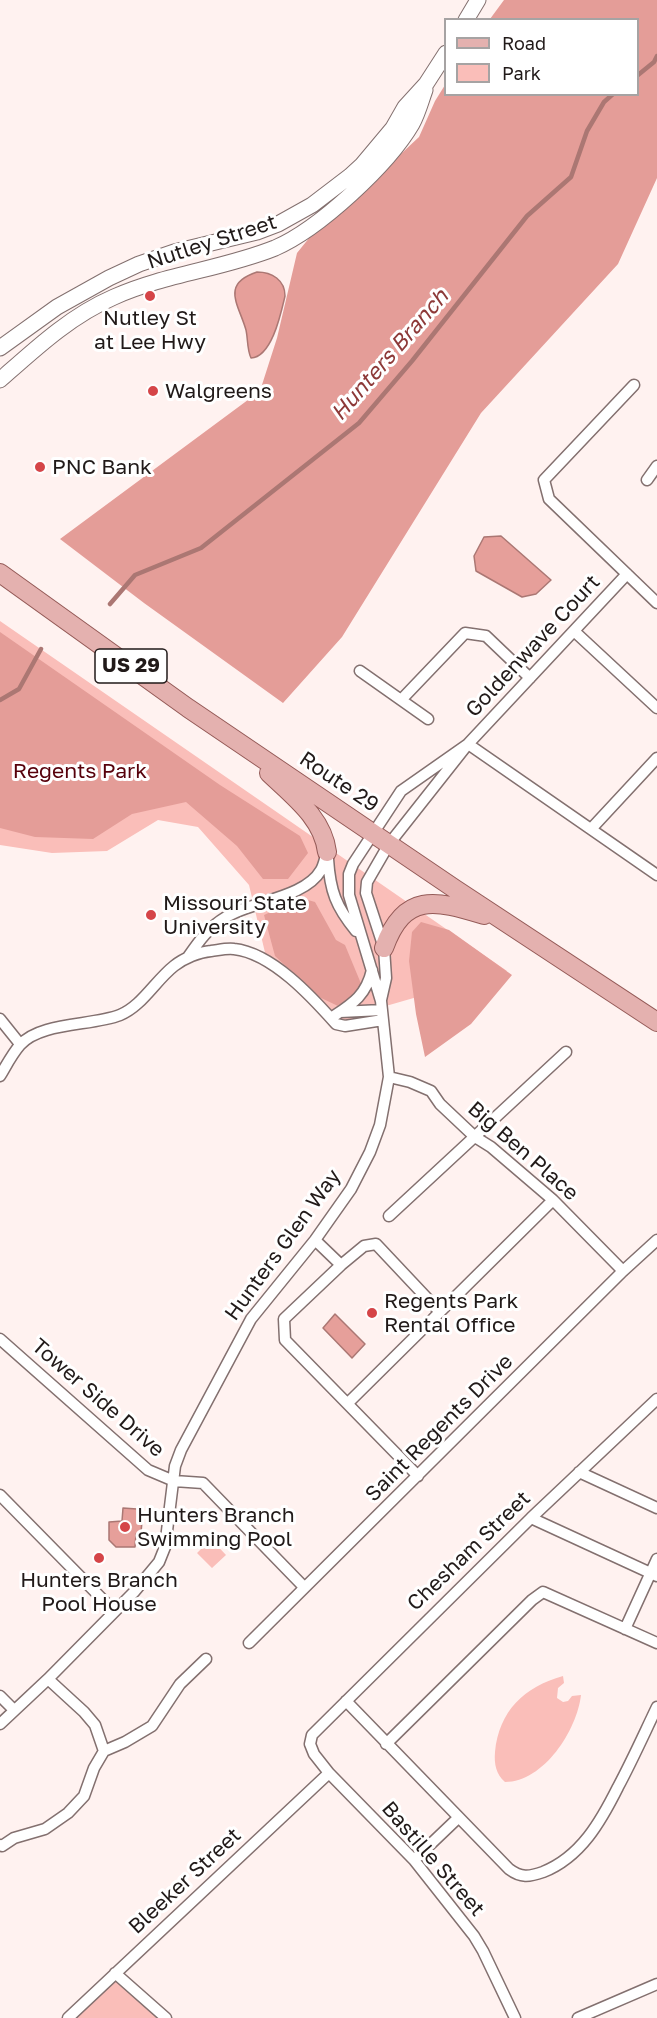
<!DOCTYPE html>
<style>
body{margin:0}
#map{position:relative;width:657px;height:2018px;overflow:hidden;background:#fff2f0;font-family:"Golos Text",sans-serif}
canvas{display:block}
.legend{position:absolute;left:444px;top:18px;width:195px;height:78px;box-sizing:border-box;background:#fff;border:2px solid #a6a3a3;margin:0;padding:8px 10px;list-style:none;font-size:18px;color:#211a19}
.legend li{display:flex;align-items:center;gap:12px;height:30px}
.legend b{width:30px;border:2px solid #a6a3a3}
</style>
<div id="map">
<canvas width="657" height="2018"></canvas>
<ul class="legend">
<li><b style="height:8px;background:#e4b1af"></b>Road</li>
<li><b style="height:16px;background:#fabeb9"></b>Park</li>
</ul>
</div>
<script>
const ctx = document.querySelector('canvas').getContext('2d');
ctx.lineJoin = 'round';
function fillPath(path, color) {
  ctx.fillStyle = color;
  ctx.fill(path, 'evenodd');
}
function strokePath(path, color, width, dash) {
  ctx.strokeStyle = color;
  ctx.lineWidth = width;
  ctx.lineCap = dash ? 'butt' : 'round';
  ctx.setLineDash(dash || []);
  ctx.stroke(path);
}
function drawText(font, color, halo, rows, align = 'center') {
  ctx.font = font + ' "Golos Text",sans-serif';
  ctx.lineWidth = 6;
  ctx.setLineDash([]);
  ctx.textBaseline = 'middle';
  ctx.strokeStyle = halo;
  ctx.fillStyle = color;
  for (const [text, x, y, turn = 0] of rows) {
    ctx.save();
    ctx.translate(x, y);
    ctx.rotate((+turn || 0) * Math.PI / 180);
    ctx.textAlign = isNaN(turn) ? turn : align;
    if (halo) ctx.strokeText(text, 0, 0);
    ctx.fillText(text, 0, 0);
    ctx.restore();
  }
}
fillPath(new Path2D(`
 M0,621l507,350 -128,37 -34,18 -78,-65 -18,-76 -51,-58 -40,-7 -51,31 -55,2 -52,-8z
 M211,1539l15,16 -14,13 -15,-15z
 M563,1676l1,7 -6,5 -1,10 6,4 5,-1 4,-5 9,-1c-4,35 -37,87 -76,87 -9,-8 -11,-18 -10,-30 4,-41 29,-65 68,-76z
 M110,1981l13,1 42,36h-98z`), '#fabeb9');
fillPath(new Path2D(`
 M504,0h153v178l-39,86 -137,149 -139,224 -59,66 -139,-100 -84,-64 200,-148 17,-53 20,-85 21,-26 54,-46 47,-44 16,-36 10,-16 1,9h192v-74l-148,-1z
 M0,632l220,153 80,51 8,17 -20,26h-25l-26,-33 -51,-44 -54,12 -39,25 -58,-2 -35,-9z
 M301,898l14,4 21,38 9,5 17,41 -10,11 -14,9 -19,-9 -44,-41 -11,-41z
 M421,922l28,8 63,45 -41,49 -46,33 -9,-43 -7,-53 3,-29z`), '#e49d98');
const water = new Path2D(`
 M257,272c15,0 28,8 28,24 -4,17 -13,61 -34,62 -4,-8 -3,-19 -5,-28 -7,-25 -26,-46 11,-58z
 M501,536l50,44 -15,14 -14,3 -46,-26 -2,-15 10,-19z
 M335,1314l30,30 -13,14 -29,-30z
 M123,1508l14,1v8l5,4 -1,12 -5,1 -1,13h-19l-7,-7v-18l13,-1z`);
fillPath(water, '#e69f9a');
strokePath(water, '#ab7773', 1.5);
strokePath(new Path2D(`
 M638,75l16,-13 3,-6
 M110,604l25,-29 66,-27 158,-125 53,-62 115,-145 44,-39 16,-46 17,-29 9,-8
 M0,700l19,-11 22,-40`), '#ab7773', 4.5);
const street = new Path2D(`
 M634,385l-90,95 5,19 108,104
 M647,480l10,-14
 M574,631l83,77
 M360,671l68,48
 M401,700l64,-67 21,3 44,42
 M468,744l189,131
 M591,829l66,-71
 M328,859c2,32 8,48 28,72
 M188,957c11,-16 21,-30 38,-40 26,-16 79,-19 95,-47 3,-5 4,-12 6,-18
 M381,1000l5,-22 -2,-30 -18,-55 1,-11 22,-38 79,-100 159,-170
 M340,1012l42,-2
 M331,1018c21,-14 35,-22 41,-48
 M0,1019l20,25
 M0,1076c6,-10 12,-22 20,-31 20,-23 72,-19 100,-30 22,-9 35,-34 54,-49 10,-8 25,-14 37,-15 8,-1 16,-3 23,-2 38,4 78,48 102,75l9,2 38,-6
 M389,1077l21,5 21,9 9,13 35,33 16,10 62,53 70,71
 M389,1216l177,-164
 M315,1240l26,25
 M0,1339l148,131 26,11 29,2 101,104
 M348,1403l205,-203
 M579,1472l78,36
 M418,1476l-133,-136 -1,-21 57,-54 23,-19 12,-2 64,68
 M0,1495l114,116
 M531,1518l126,58
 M625,1629l32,-70
 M249,1643l374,-372 34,-31
 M48,1679l36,33 11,13 9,26
 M0,1696l14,14
 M346,1701l163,168c12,9 20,8 34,3 38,-15 58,-51 75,-85 14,-26 26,-53 39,-80
 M0,1724l48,-45 86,-87 25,-30 6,-15 10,-81 6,-16 70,-131 64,-79 36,-51 19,-37 10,-27 9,-48 -8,-76 -32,-106v-21l4,-10 48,-73 67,-47
 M386,1744l146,-144 11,-8 114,51
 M0,1845l2,1 12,-8 31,-9 23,-16 16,-17 10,-28 10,-17 21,-9 27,-16 28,-42 26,-25
 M414,1860l44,-42
 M115,1973l51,45
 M68,2018l261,-245
 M515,2018l-32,-67 -9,-15 -60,-76 -85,-87 -15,-19 -4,-10 2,-9 219,-217 126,-119
 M578,2018l79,-34`);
const secondary = new Path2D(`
 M466,20l12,-20
 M0,348l57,-41 52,-29 30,-14 35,-12 83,-20 21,-8 34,-19 38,-29 12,-11 31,-37 12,-21 21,-23 20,-31
 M0,380c35,-31 70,-64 114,-83 51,-23 109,-28 161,-49 44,-19 113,-83 137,-124 6,-11 9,-23 13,-34`);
const primary = new Path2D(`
 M0,573l188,135 267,181 202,133
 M269,773c24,23 54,45 58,79
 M384,948c20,-56 51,-48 100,-33`);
strokePath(street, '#83706f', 13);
strokePath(secondary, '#83706f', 17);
strokePath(primary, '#945a57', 20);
strokePath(street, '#fff', 10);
strokePath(secondary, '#fff', 15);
strokePath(primary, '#e4b1af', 18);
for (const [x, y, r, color] of [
 [150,296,6,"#d54548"],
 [153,391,6,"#d54548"],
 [40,467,6,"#d54548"],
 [151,915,6,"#d54548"],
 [372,1313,6,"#d54548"],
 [125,1527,6,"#d54548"],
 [99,1558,6,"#d54548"]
]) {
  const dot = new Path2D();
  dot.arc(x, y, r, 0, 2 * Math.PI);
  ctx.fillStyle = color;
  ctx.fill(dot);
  strokePath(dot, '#fff', 2);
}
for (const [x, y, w] of [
 [131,666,72]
]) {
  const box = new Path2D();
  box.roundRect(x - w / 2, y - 17, w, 34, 4.5);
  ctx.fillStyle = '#fff';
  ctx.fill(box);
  strokePath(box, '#211a19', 1.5);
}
drawText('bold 20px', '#211a19', null, [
 ["US 29",131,666]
]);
drawText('21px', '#211a19', '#fff', [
 ["Nutley Street",212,242,-18],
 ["Goldenwave Court",533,646,-47],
 ["Route 29",339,782,34],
 ["Big Ben Place",523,1151,41],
 ["Hunters Glen Way",283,1245,-54],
 ["Tower Side Drive",98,1398,41],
 ["Saint Regents Drive",439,1428,-45],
 ["Chesham Street",469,1551,-44],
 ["Bastille Street",433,1859,49],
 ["Bleeker Street",185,1881,-43]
]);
drawText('21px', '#211a19', '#fff', [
 ["Nutley St",150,318,"center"],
 ["at Lee Hwy",150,342,"center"],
 ["Walgreens",165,391],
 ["PNC Bank",52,467],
 ["Missouri State",163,903],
 ["University",163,927],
 ["Regents Park",384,1301],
 ["Rental Office",384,1325],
 ["Hunters Branch",137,1515],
 ["Swimming Pool",137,1539],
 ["Hunters Branch",99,1580,"center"],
 ["Pool House",99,1604,"center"]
], 'left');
drawText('21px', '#57010b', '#fff', [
 ["Regents Park",80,771]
]);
drawText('italic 22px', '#8d3938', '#fff', [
 ["Hunters Branch",390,355,-49]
]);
</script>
